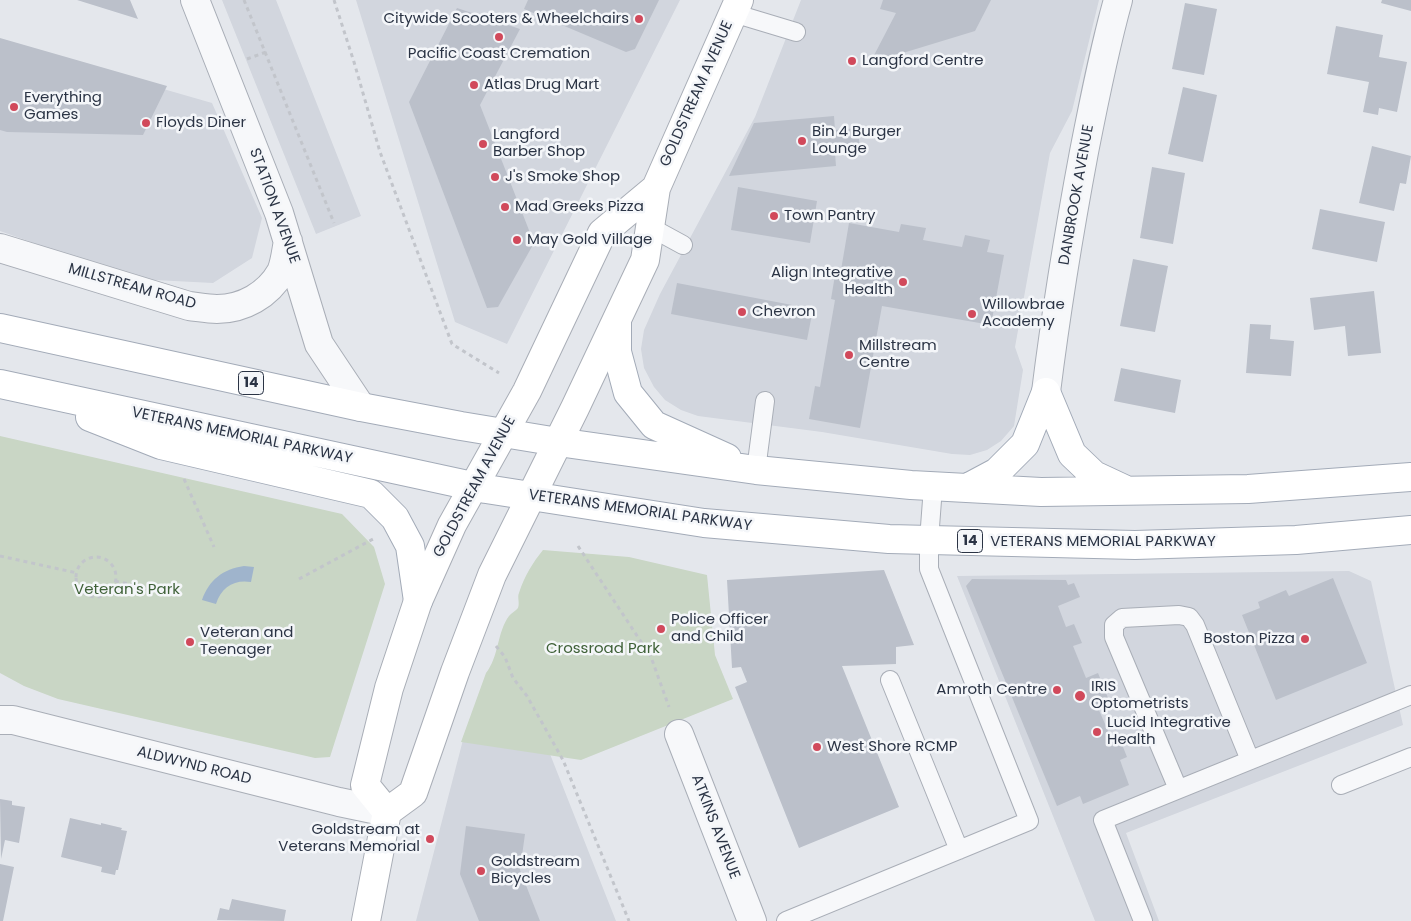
<!DOCTYPE html>
<style>
body{margin:0}
canvas{display:block;background:#e4e7ec}
</style>
<canvas width="1411" height="921"></canvas>
<script>
const ctx = document.querySelector('canvas').getContext('2d');
ctx.lineJoin = 'round';
function fillPath(path, color) {
  ctx.fillStyle = color;
  ctx.fill(path, 'evenodd');
}
function strokePath(path, color, width, dash) {
  ctx.strokeStyle = color;
  ctx.lineWidth = width;
  ctx.lineCap = dash ? 'butt' : 'round';
  ctx.setLineDash(dash || []);
  ctx.stroke(path);
}
function drawText(font, color, halo, rows, align = 'center') {
  ctx.font = font + ' Poppins,sans-serif';
  ctx.lineWidth = 5;
  ctx.setLineDash([]);
  ctx.textBaseline = 'middle';
  ctx.strokeStyle = halo;
  ctx.fillStyle = color;
  for (const [text, x, y, turn = 0] of rows) {
    ctx.save();
    ctx.translate(x, y);
    ctx.rotate((+turn || 0) * Math.PI / 180);
    ctx.textAlign = isNaN(turn) ? turn : align;
    if (halo) ctx.strokeText(text, 0, 0);
    ctx.fillText(text, 0, 0);
    ctx.restore();
  }
}
fillPath(new Path2D(`
 M222,0h54l85,216 -45,18z
 M356,0h324l-173,344 -52,-22z
 M801,0h298l-27,111 -22,42 -35,194 8,23 -9,56 -13,15 -14,9 -17,5 -18,-1 -130,-22 -124,-16 -17,-6 -16,-10 -11,-13 -10,-19 -3,-19 3,-19 16,-36 95,-177z
 M0,42l212,61 50,115 -10,40 -39,25 -78,-4 -135,-48z
 M1349,571l22,10 32,144 -277,108 33,88h-64l-138,-345z
 M464,736l84,13 68,172h-200z`), '#d2d6de');
fillPath(new Path2D(`
 M0,436l342,78 32,33 11,37 -55,173 -15,1 -257,-59 -34,-13 -24,-13z
 M543,550l86,7 78,18 8,80 18,44 -152,61 -120,-18 25,-69c13,-16 11,-41 23,-57 2,-3 7,-5 9,-8 2,-5 -1,-11 1,-15 5,-16 14,-31 24,-43z`), '#c9d6c5');
fillPath(new Path2D(`
 M244,566l10,1 -3,15c-16,-3 -30,5 -35,22l-14,-4c7,-20 21,-31 42,-34z`), '#9fb4cc');
fillPath(new Path2D(`
 M77,0h53l8,19z
 M528,0h131l-24,49 -9,3 -102,-43z
 M883,0h108l-16,31 -105,32 26,-50 -16,-4z
 M1382,0h29v11l-30,-8z
 M1185,3l32,6 -13,66 -32,-6z
 M457,8l63,21 -40,76 54,138 -36,64 -11,1 -78,-206z
 M1336,26l47,9 -4,22 28,5 -10,50 -18,-4 -1,7 -15,-3 6,-30 -42,-8z
 M0,38l167,48 -24,49 -136,-3 -7,-2z
 M1183,87l34,8 -14,67 -35,-8z
 M834,116l1,14 23,-2 2,23 -25,2 1,13 -107,10 25,-53z
 M1372,146l39,10 -5,28 -6,-1 -6,28 -35,-8z
 M1152,167l33,6 -12,71 -33,-6z
 M738,187l79,14 -7,42 -79,-13z
 M1320,209l65,13 -8,40 -65,-13z
 M849,223l50,9 2,-8 25,4 -3,12 39,7 3,-12 25,5 -3,12 17,3 -13,70 -109,-19 -22,122 -51,-9 6,-33 5,1 15,-87 -4,-1 5,-30 5,1z
 M1133,259l35,7 -13,66 -35,-6z
 M677,283l136,26 -6,31 -136,-26z
 M1374,291l7,62 -33,3 -3,-30 -31,4 -4,-32z
 M1250,324l21,1 -1,14 24,2 -3,35 -45,-3z
 M1121,368l60,12 -6,33 -61,-12z
 M884,570l30,75 -18,2v17l-54,2 57,141 -100,41 -64,-161 12,-5 -6,-15 -9,1 -5,-88z
 M1333,578l34,85 -91,37 -34,-85 18,-7 -2,-6 28,-12 3,6z
 M972,579l94,1 2,5 6,-2 6,14 -22,9 8,21 8,-3 8,19 -9,3 13,32 12,-5 12,30 -12,5 14,32 7,-3 8,20 -7,3 9,25 -46,19 -3,-8 -23,10 -91,-220z
 M0,799l12,2v4l13,2 -6,36 -14,-3 -4,19z
 M70,818l31,7v-2l21,5 -1,2 6,1 -9,39h-2l-1,5 -14,-3 1,-5 -41,-10z
 M466,826l59,8 -5,36 20,51h-61l-19,-47z
 M0,864l14,3 -11,54h-3z
 M232,899l54,11 -2,11 -67,-1 3,-12 9,2z`), '#bbc0ca');
const lane = new Path2D(`
 M733,13l63,19
 M650,227l33,18
 M756,470l9,-69
 M890,680l69,170
 M1341,785l70,-28
 M1178,789l-64,-152v-12l8,-7 57,-3 10,2 6,8 55,135
 M786,921l243,-100 -100,-252v-29l4,-53
 M1143,921l-40,-101 308,-125`);
const street = new Path2D(`
 M195,0l84,213 40,131 42,63
 M0,248l189,58c9,1 19,3 28,3 26,0 51,-14 64,-37 4,-9 5,-21 7,-31
 M1046,392c10,-80 23,-160 38,-240 10,-51 20,-102 34,-152
 M0,720h13l326,82 48,10
 M679,734l73,187`);
const secondary = new Path2D(`
 M387,812l-22,-27 24,-97 29,-87 34,-76 75,-134 75,-158 54,-45
 M366,921l21,-109 26,-19 42,-121 37,-97 83,-167 70,-148 11,-72 83,-188`);
const primary = new Path2D(`
 M617,321v31l11,41 26,32 73,33
 M0,328l361,79 100,19 97,16 198,28 155,15 130,7 207,-3 163,-12
 M0,384l486,105 218,34 185,16 246,6 161,-5 115,-10
 M1046,392l26,62 22,21 30,14
 M90,417l71,28 210,49 24,24 15,28 8,55
 M967,488l30,-16 28,-28 21,-52`);
strokePath(lane, '#a9aeb7', 20);
strokePath(street, '#a9aeb7', 30);
strokePath(secondary, '#a9aeb7', 30);
strokePath(primary, '#a3abb8', 30);
strokePath(new Path2D(`
 M244,0l90,223
 M334,0l20,62 26,90 72,192 47,29
 M247,59l19,-7
 M184,479l30,68
 M578,546l73,111 18,50
 M0,556l77,17
 M76 577a20 20 0 1 1 40 0a20 20 0 1 1-40 0Z
 M299,579l74,-40
 M115,581l50,11
 M496,646l9,11 8,21 14,18 36,64 66,161`), '#c2c5cb', 3, [4, 4]);
strokePath(lane, '#f7f8fa', 18);
strokePath(street, '#f7f8fa', 28);
strokePath(secondary, '#fff', 28);
strokePath(primary, '#fff', 28);
for (const [x, y, r, color] of [
 [639,19,5,"#d1495b"],
 [499,37,5,"#d1495b"],
 [852,61,5,"#d1495b"],
 [474,85,5,"#d1495b"],
 [14,107,5,"#d1495b"],
 [146,123,5,"#d1495b"],
 [802,141,5,"#d1495b"],
 [483,144,5,"#d1495b"],
 [495,177,5,"#d1495b"],
 [505,207,5,"#d1495b"],
 [774,216,5,"#d1495b"],
 [517,240,5,"#d1495b"],
 [903,282,5,"#d1495b"],
 [742,312,5,"#d1495b"],
 [972,314,5,"#d1495b"],
 [849,355,5,"#d1495b"],
 [661,629,5,"#d1495b"],
 [1305,639,5,"#d1495b"],
 [190,642,5,"#d1495b"],
 [1057,690,5,"#d1495b"],
 [1080,696,6,"#d1495b"],
 [1097,732,5,"#d1495b"],
 [817,747,5,"#d1495b"],
 [430,839,5,"#d1495b"],
 [481,871,5,"#d1495b"]
]) {
  const dot = new Path2D();
  dot.arc(x, y, r, 0, 2 * Math.PI);
  ctx.fillStyle = color;
  ctx.fill(dot);
  strokePath(dot, '#f4f6f9', 2);
}
for (const [x, y, w] of [
 [251,383,25],
 [970,541,25]
]) {
  const box = new Path2D();
  box.roundRect(x - w / 2, y - 11.5, w, 23, 4);
  ctx.fillStyle = '#f4f6f9';
  ctx.fill(box);
  strokePath(box, '#2b3445', 1);
}
drawText('bold 14px', '#2b3445', null, [
 ["14",251,383],
 ["14",970,541]
]);
drawText('15px', '#2b3445', '#f4f6f9', [
 ["Citywide Scooters & Wheelchairs",629,19,"right"],
 ["Pacific Coast Cremation",499,54,"center"],
 ["Langford Centre",862,61],
 ["Atlas Drug Mart",484,85],
 ["Everything",24,98],
 ["Games",24,115],
 ["Floyds Diner",156,123],
 ["Bin 4 Burger",812,132],
 ["Lounge",812,149],
 ["Langford",493,135],
 ["Barber Shop",493,152],
 ["J's Smoke Shop",505,177],
 ["Mad Greeks Pizza",515,207],
 ["Town Pantry",784,216],
 ["May Gold Village",527,240],
 ["Align Integrative",893,273,"right"],
 ["Health",893,290,"right"],
 ["Willowbrae",982,305],
 ["Academy",982,322],
 ["Chevron",752,312],
 ["Millstream",859,346],
 ["Centre",859,363],
 ["Police Officer",671,620],
 ["and Child",671,637],
 ["Veteran and",200,633],
 ["Teenager",200,650],
 ["Boston Pizza",1295,639,"right"],
 ["IRIS",1091,687],
 ["Optometrists",1091,704],
 ["Amroth Centre",1047,690,"right"],
 ["Lucid Integrative",1107,723],
 ["Health",1107,740],
 ["West Shore RCMP",827,747],
 ["Goldstream at",420,830,"right"],
 ["Veterans Memorial",420,847,"right"],
 ["Goldstream",491,862],
 ["Bicycles",491,879]
], 'left');
drawText('15px', '#2b3445', '#f4f6f9', [
 ["GOLDSTREAM AVENUE",697,94,-66],
 ["DANBROOK AVENUE",1077,195,-80],
 ["STATION AVENUE",274,206,70],
 ["MILLSTREAM ROAD",132,287,16],
 ["VETERANS MEMORIAL PARKWAY",242,436,12],
 ["GOLDSTREAM AVENUE",475,487,-62],
 ["VETERANS MEMORIAL PARKWAY",640,511,8],
 ["VETERANS MEMORIAL PARKWAY",1103,542],
 ["ALDWYND ROAD",194,766,14],
 ["ATKINS AVENUE",715,827,69]
]);
drawText('15px', '#3f6138', '#f4f6f9', [
 ["Veteran's Park",127,590],
 ["Crossroad Park",603,649]
]);
</script>
